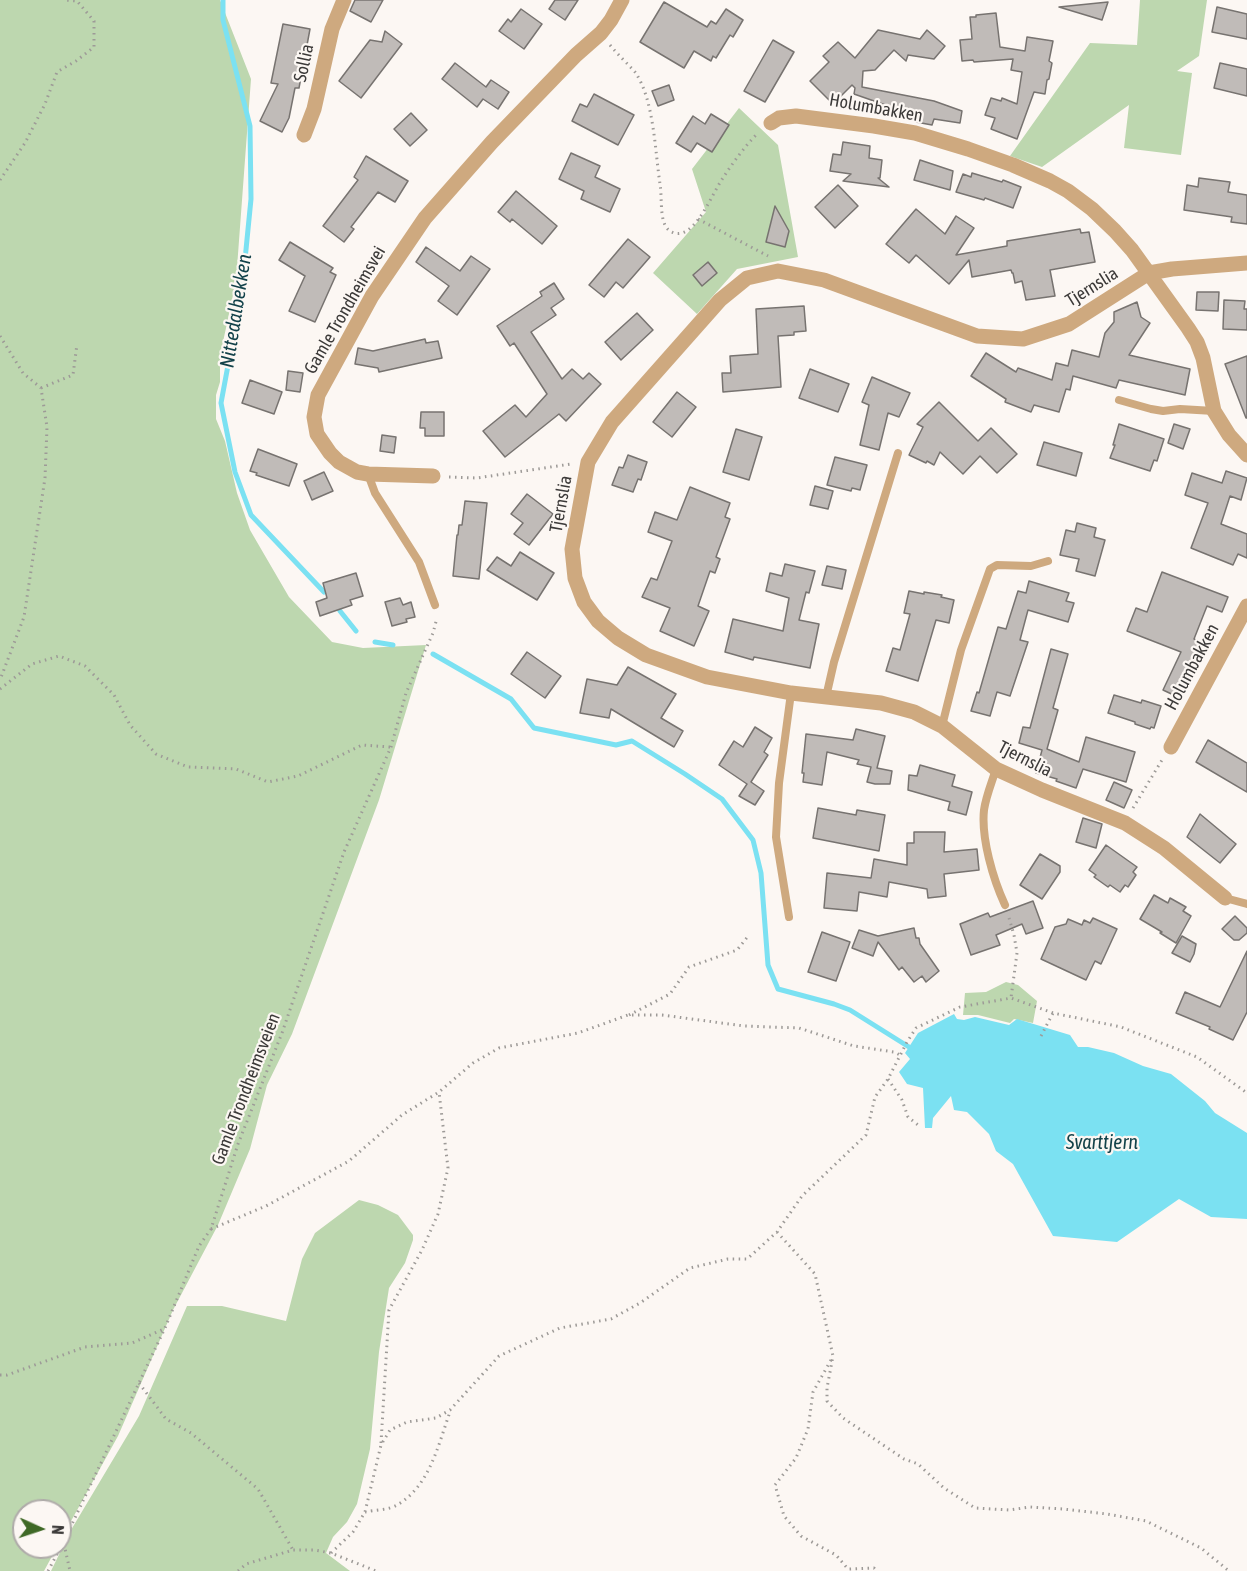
<!DOCTYPE html>
<style>
body{margin:0}
#map{position:relative;width:1247px;height:1571px;overflow:hidden;background:#fcf7f3;font-family:"Asap Condensed",sans-serif}
canvas{display:block}
.north{position:absolute;left:12px;top:1499px;width:60px;height:60px;box-sizing:border-box;background:#fcf7f3;border:2px solid #afaba9;border-radius:50%;rotate:93deg;font-size:16px;font-weight:700;line-height:24px;text-align:center;color:#3c3a39}
.north::after{content:'';display:block;margin:auto;width:21px;height:27px;background:#3f6926;clip-path:polygon(50% 0,100% 100%,50% 72%,0 100%)}
</style>
<div id="map">
<canvas width="1247" height="1571"></canvas>
<div class="north">N</div>
</div>
<script>
const ctx = document.querySelector('canvas').getContext('2d');
ctx.lineJoin = 'round';
function fillPath(path, color) {
  ctx.fillStyle = color;
  ctx.fill(path, 'evenodd');
}
function strokePath(path, color, width, dash) {
  ctx.strokeStyle = color;
  ctx.lineWidth = width;
  ctx.lineCap = dash ? 'butt' : 'round';
  ctx.setLineDash(dash || []);
  ctx.stroke(path);
}
function drawText(font, color, halo, rows, align = 'center') {
  ctx.font = font + ' "Asap Condensed",sans-serif';
  ctx.lineWidth = 4.5;
  ctx.setLineDash([]);
  ctx.textBaseline = 'middle';
  ctx.strokeStyle = halo;
  ctx.fillStyle = color;
  for (const [text, x, y, turn = 0] of rows) {
    ctx.save();
    ctx.translate(x, y);
    ctx.rotate((+turn || 0) * Math.PI / 180);
    ctx.textAlign = isNaN(turn) ? turn : align;
    if (halo) ctx.strokeText(text, 0, 0);
    ctx.fillText(text, 0, 0);
    ctx.restore();
  }
}
fillPath(new Path2D(`
 M0,0h220l31,79 -15,202 -16,75v26l-4,13v24l9,22 12,52 13,37 39,67 43,45 31,6 63,-3 -47,155 -87,234 -25,51 -17,64 -32,76 -45,85 -55,126 -58,105v-30h-36v36h33l-13,24h-44z
 M1140,0h67l-8,56 -22,15 15,2 -11,82 -57,-7 5,-43 -87,62 -32,-11 80,-113 47,2z
 M739,108l39,37 20,112 -61,12 -40,45 -44,-41 53,-61 -14,-43z
 M1006,982l12,3 19,16 -4,22 -19,-4 -4,4 -32,-8h-15l2,-22 21,-1z
 M359,1200l19,5 20,10 15,20v5l-8,23 -16,25 -10,64 -9,97 -13,55 -10,18 -14,15 -7,16 24,18h-299l20,-41 68,-114 48,-110h35l64,15 16,-62 13,-26z`), '#bdd7af');
fillPath(new Path2D(`
 M954,1014l3,5 7,1 11,-3 34,8 8,-6 53,16 8,12h10l26,6 29,13 28,8 34,27 10,12 32,20v86l-36,-2 -32,-18 -62,43 -64,-6 -40,-72 -17,-13 -7,-17 -22,-22 -13,-2 -3,-14 -18,22 -1,10h-7l-2,-40 -16,-4 -8,-12 11,-13 -5,-6 13,-20z`), '#7be1f2');
strokePath(new Path2D(`
 M223,0v20l27,106 1,73 -9,91 -21,113 14,69 16,43 73,77
 M340,611l16,20
 M375,642l18,3
 M433,654l78,45 23,29 82,17 16,-4 53,33 37,25 31,41 8,33 7,92 10,24 56,15 16,6 59,37`), '#7be1f2', 5);
const building = new Path2D(`
 M355,0h28l-12,22 -21,-11z
 M555,0h23l-13,20 -16,-11z
 M664,2l43,25 4,-6 5,3 10,-15 17,11 -10,17 -3,-2 -14,23 -3,-2 -2,5 -17,-10 -10,17 -44,-26z
 M1108,2l-6,18 -43,-13z
 M1217,7l30,7v25l-35,-7z
 M521,9l21,15 -18,25 -25,-18 9,-12 3,3z
 M996,13l4,34 25,4 2,-14 26,4 -4,20 3,2 -3,16 -2,1 -2,14 -11,-2 -17,47 -26,-10 4,-11 -10,-3 6,-17 10,3 1,-3 15,6 5,-32 -11,-2 2,-11 -39,3 -1,-2 -11,1 -2,-21 12,-1 -2,-22h6v-2z
 M283,24l27,5 -11,59h-4l-6,30 -7,14 -22,-11 18,-37 -7,-1z
 M878,30l42,9 7,-9 18,16 -11,13 -26,-4 -2,6 -12,-11 -19,20 -12,1 -1,16 72,14 28,10 -2,12 -26,-4 -2,6 -16,-3 1,-6 -63,-22 1,-6 -3,-3 -19,19 -23,-23 19,-19 -6,-6 15,-14 17,16z
 M385,31l17,13 -41,54 -22,-17 31,-41 12,2z
 M773,40l21,12 -29,50 -21,-11z
 M455,63l31,24 5,-7 18,12 -11,17 -15,-10 -6,8 -35,-28z
 M1220,63l27,6v27l-33,-8z
 M669,85l5,15 -16,6 -6,-15z
 M594,94l40,21 -16,30 -46,-24 8,-17 7,3z
 M411,113l16,17 -17,16 -16,-17z
 M711,114l18,11 -17,27 -15,-9 -6,9 -15,-9 17,-27 12,8z
 M843,142l27,4 -1,12 13,2 -2,18h-2l11,9 -46,-6 8,-7 -21,-3 3,-17 8,1z
 M571,153l29,13 -5,11 25,12 -10,23 -29,-13 3,-8 -25,-12z
 M366,156l42,25 -13,21 -17,-10 -27,35 3,2 -10,13 -21,-16 35,-46 -4,-3z
 M920,160l33,11 -3,19 -36,-10z
 M972,173l30,9 1,-2 18,7 -8,21 -28,-10 -1,2 -28,-8 7,-18 8,3z
 M1199,178l31,4 -2,10 19,3v29l-16,-2 1,-5 -48,-7 3,-25 11,2z
 M838,185l20,21 -23,22 -20,-21z
 M516,191l41,35 -15,18 -30,-25 -2,3 -12,-10z
 M775,206l14,25 -4,16 -19,-5z
 M916,209l29,25 11,-18 18,12 -18,27 51,-9v-5l73,-12 1,4 8,-1 6,30 -45,8 5,26 -29,4 -4,-19 -7,2 -2,-10h-1l-1,-3 -39,7 -3,-17 -20,24 -33,-29 -7,8 -23,-19z
 M628,239l22,18 -27,31 -7,-6 -12,15 -15,-12z
 M290,242l43,26 -3,4 6,3 -21,47 -26,-11 16,-35 -26,-16z
 M426,247l34,24 11,-15 19,13 -33,46 -19,-14 11,-15 -33,-24z
 M708,262l9,11 -15,13 -9,-11z
 M554,283l10,16 -13,9 5,7 -25,17 31,47 10,-10 11,10 6,-6 12,11 -35,37 -7,-7 -54,43 -22,-26 32,-26 11,12 21,-23 -33,-51 -4,3 -13,-20 45,-30 -2,-4z
 M1197,292h22l-1,19 -22,-1z
 M1224,300l21,1 -1,8h3v21l-24,-1z
 M1137,302l4,15 9,6 -21,32 61,14 -5,26 -66,-15 -3,8 -43,-12 -3,14 -4,-1 -7,23 -25,-7 -3,7 -26,-10 1,-3 -35,-23 15,-23 30,19 2,-4 34,12 4,-17 12,3 4,-16 27,7 6,-24 9,-11v-10z
 M804,306l2,25 -12,1v3l-16,1 3,51 -58,5 -1,-19h9l-1,-17 28,-2 -2,-45z
 M637,313l16,17 -32,30 -16,-18z
 M425,339l1,4 12,-2 4,17 -63,14 -1,-4 -23,-4 3,-16 15,3z
 M1247,356v62h-1l-21,-54z
 M810,369l39,15 -11,28 -39,-14z
 M288,371l15,2 -3,19 -14,-2z
 M872,377l38,16 -11,24 -11,-4 -9,37 -19,-5 9,-40 -7,-3z
 M250,380l32,12 -8,22 -32,-11z
 M677,392l19,15 -24,30 -19,-15z
 M939,402l39,39 13,-13 26,26 -20,19 -17,-17 -17,18 -23,-22 -6,13 -7,-4 -1,2 -17,-8 14,-28 -6,-3z
 M421,412h23v24h-19v-8h-5z
 M1119,424l45,15 -7,22 -3,-1 -4,11 -40,-13 5,-13h-2z
 M1174,424l16,5 -7,20 -15,-6z
 M736,429l26,8 -13,43 -26,-8z
 M382,435l14,2 -2,16 -14,-2z
 M1044,442l38,11 -6,23 -39,-11z
 M258,449l39,15 -8,22 -33,-11 1,-2 -7,-2z
 M628,455l19,7 -6,18 -3,-1 -5,13 -21,-7 7,-18 4,1z
 M835,457l32,8 -7,25 -8,-2 -1,3 -24,-6z
 M1226,471l21,7 -6,22 -11,-4 -9,28 26,10v24l-9,-4 -5,11 -42,-17 17,-45 -23,-8 7,-22 30,10z
 M324,472l9,19 -21,9 -8,-19z
 M815,486l18,5 -5,18 -18,-4z
 M690,487l40,16 -5,14 5,2 -14,38 4,2 -5,14 -5,-2 -12,35 11,5 -15,35 -34,-15 10,-23 -28,-11 9,-19 6,2 15,-39 -24,-9 7,-20 22,8z
 M527,494l26,20 -24,31 -15,-11 9,-11 -12,-9z
 M465,501l22,2 -8,76 -26,-3 4,-41h1l1,-10h3z
 M1077,523l19,5 -2,9 11,3 -10,36 -19,-5 3,-12 -19,-4 6,-25 9,2z
 M520,552l34,21 -17,27 -50,-30 10,-13 14,9z
 M785,564l30,7 -6,22 -3,-1 -7,28 20,4 -9,44 -56,-11 -1,3 -28,-8 8,-33 50,12 6,-33 -23,-7 4,-18 12,3z
 M827,566l19,4 -4,19 -20,-4z
 M1162,572l66,25 -6,15 -15,-6 -13,33 11,5 -25,54 -17,-8 18,-38 -54,-21 9,-23 11,4z
 M356,573l7,23 -13,4 2,5 -32,11 -4,-14 11,-4 -4,-15z
 M1029,581l40,12 -3,8 8,2 -6,19 -40,-12 -8,30 8,2 -18,54 -13,-4 -7,24 -19,-5 6,-19 2,1 19,-66 8,2 12,-38 8,2z
 M909,591l15,3v-2l18,3 -1,2 13,3 -5,23 -13,-3 -18,61 -32,-10 7,-23 7,2 10,-36 -6,-1z
 M400,598l3,7 8,-3 4,15 -9,2 1,3 -15,4 -7,-24z
 M1051,649l17,5 -15,54 5,2 -11,39 32,13 7,-25 49,15 -9,30 -43,-13 -7,19 -20,-7 1,-2 -21,-6 6,-23 -23,-7 4,-16 7,1z
 M527,652l34,24 -16,22 -34,-24z
 M628,667l48,27 -15,24 22,13 -9,16 -63,-38 -2,9 -29,-5 7,-34 30,6z
 M1114,695l27,8 1,-3 19,6 -7,22 -3,-1 -1,2 -15,-5v-2l-27,-9z
 M755,727l17,11 -8,14 4,3 -17,27 13,9 -9,14 -16,-9 8,-12 -28,-19 15,-24 9,6z
 M856,729l29,7 -8,32 15,3 -2,13h-15l-8,-2 4,-15 -14,-3 2,-4 -32,-8 -5,33 -19,-3 1,-9h-2l4,-39 47,6z
 M1208,740l39,23v29l-51,-30z
 M920,765l35,10 -3,11 20,6 -6,23 -18,-5 2,-8 -42,-12 1,-15 8,1z
 M1114,782l18,8 -8,18 -18,-8z
 M818,808l38,7 1,-5 28,5 -6,36 -66,-13z
 M1200,814l36,30 -16,19 -33,-26z
 M1083,818l19,6 -6,24 -20,-6z
 M914,832h31l-1,20 33,-3 2,21 -35,4 2,22 -18,2 -1,-9 -38,-7 -2,15 -28,-5 -2,19 -33,-3 3,-35 44,5 3,-19 33,6v-22h7z
 M1106,845l31,22 -4,5 3,3 -8,12 -3,-2 -5,7 -10,-7 -2,2 -14,-10 2,-2 -7,-5z
 M1040,854l20,12v6l-18,27 -22,-14z
 M1154,895l14,8 2,-5 16,9 -3,4 8,5 -15,27 -16,-10 2,-1 -22,-13z
 M1033,901l10,27 -17,6 -4,-10 -26,11 4,10 -29,10 -11,-31 28,-11 2,4z
 M1235,916l12,12v5l-8,7h-5l-12,-11z
 M1093,918l24,11 -16,35 -6,-3 -9,19 -45,-21 14,-32 11,-3 2,-5 14,6 2,-5 6,3z
 M914,928l2,10h3l1,6 19,27 -13,11 -4,-6 -8,6 -12,-15 -3,3 -21,-28 -5,14 -21,-8 7,-18 19,6z
 M822,932l28,10 -14,39 -28,-9z
 M1182,936l14,8 -2,10 -4,8 -18,-9z
 M1247,951v61l-14,28 -24,-11 1,-2 -34,-14 9,-21 35,15z`);
fillPath(building, '#c0bbb8');
strokePath(building, '#777370', 1.5);
strokePath(new Path2D(`
 M610,45c8,10 17,18 25,27 19,27 20,79 25,112 2,12 0,31 5,41 4,9 15,11 23,5 14,-10 24,-35 33,-49 11,-17 23,-34 37,-48
 M0,180l25,-37 20,-39 12,-32 19,-11 18,-14v-26l-17,-20 -12,-1
 M698,219l70,37
 M0,336l23,37 18,15 6,39 -2,51 -21,139 -24,63
 M41,388l32,-13 4,-31
 M449,477l28,1 94,-14
 M0,689l32,-25 27,-8 26,10 29,29 16,30 26,29 32,13 48,2 32,13 30,-6 64,-31 28,2
 M1133,808l29,-48
 M1009,918l5,17 3,18 -6,45
 M629,1015l41,-21 19,-27 48,-17 12,-15
 M1041,1036l12,-23
 M888,1079l14,21 6,17 10,8
 M211,1229l55,-23 83,-45 53,-46 37,-23 34,-29 26,-15 79,-15 50,-18h34l82,11 55,2 55,18 40,6 6,3
 M777,1232l38,42 18,82 -6,32v13l16,17 61,41 14,5 26,24 31,20 34,2 21,-3 33,2 44,5 39,7 55,27 28,23
 M831,1360l-18,32 -5,37 -12,29 -21,27 9,31 17,20 35,19 12,14 26,-1 3,3
 M0,1375h7l78,-28 47,-4 32,-14
 M139,1383l27,36 25,14 67,56 35,61
 M381,1443l8,-133 33,-60 16,-36 10,-46 -9,-76
 M365,1512c9,-2 24,-2 32,-7 33,-19 41,-60 53,-93
 M64,1544l6,27
 M331,1553l22,-21 12,-20 16,-67 9,-15 17,-8 29,-4 14,-8 49,-54 61,-28 51,-9 29,-16 50,-35 38,-9h19l30,-27 25,-36 64,-61 9,-38 13,-18 19,-37 9,-14 44,-21 51,-9 42,15 68,14 76,30 50,36
 M48,1571l15,-28 102,-215 34,-82 12,-17 27,-85 44,-111 62,-181 47,-105 15,-54 27,-60 4,-15
 M238,1571l8,-7 47,-14h21l17,3 45,18`), '#9d9a97', 3, [1.5, 4.5]);
strokePath(new Path2D(`
 M1119,400l32,9 12,2 17,-2 34,2
 M368,474l7,19 44,69 16,43
 M826,697l8,-35 64,-209
 M942,726l19,-76 29,-81 7,-4 34,1 17,-5
 M996,769c-4,13 -10,27 -12,41 -3,28 9,69 21,95
 M1225,898l22,6
 M789,917l-13,-80 3,-54 12,-90`), '#cea97f', 8);
strokePath(new Path2D(`
 M771,123l8,-5 17,-2 78,10 41,7 53,16 45,16 37,16 18,10 24,18 23,22 17,19 56,78 9,14 6,16 11,53 15,24 18,20
 M304,135l10,-26 18,-80 12,-29
 M433,476l-65,-2 -11,-2 -18,-10 -9,-9 -13,-19 -3,-17 4,-22 54,-99 53,-78 67,-76 84,-87 25,-22 10,-13 11,-20
 M1171,747l76,-141
 M1225,898l-61,-50 -39,-25 -83,-33 -46,-21 -54,-43 -28,-14 -33,-9 -90,-10 -84,-16 -61,-22 -28,-17 -20,-17 -14,-19 -9,-24 -3,-29 16,-87 24,-40 108,-122 27,-22 31,-7 46,9 153,56 46,3 46,-15 80,-51 23,-4 75,-6`), '#cea97f', 15);
drawText('18px', '#3c3a39', '#fcf7f3', [
 ["Sollia",304,63,-78],
 ["Holumbakken",876,108,10],
 ["Tjernslia",1092,287,-32],
 ["Gamle Trondheimsvei",345,310,-60],
 ["Tjernslia",561,504,-80],
 ["Holumbakken",1192,667,-62],
 ["Tjernslia",1025,759,27],
 ["Gamle Trondheimsveien",246,1089,-69]
]);
drawText('italic 20px', '#13424a', '#fcf7f3', [
 ["Nittedalbekken",236,311,-81],
 ["Svarttjern",1102,1143]
]);
</script>
